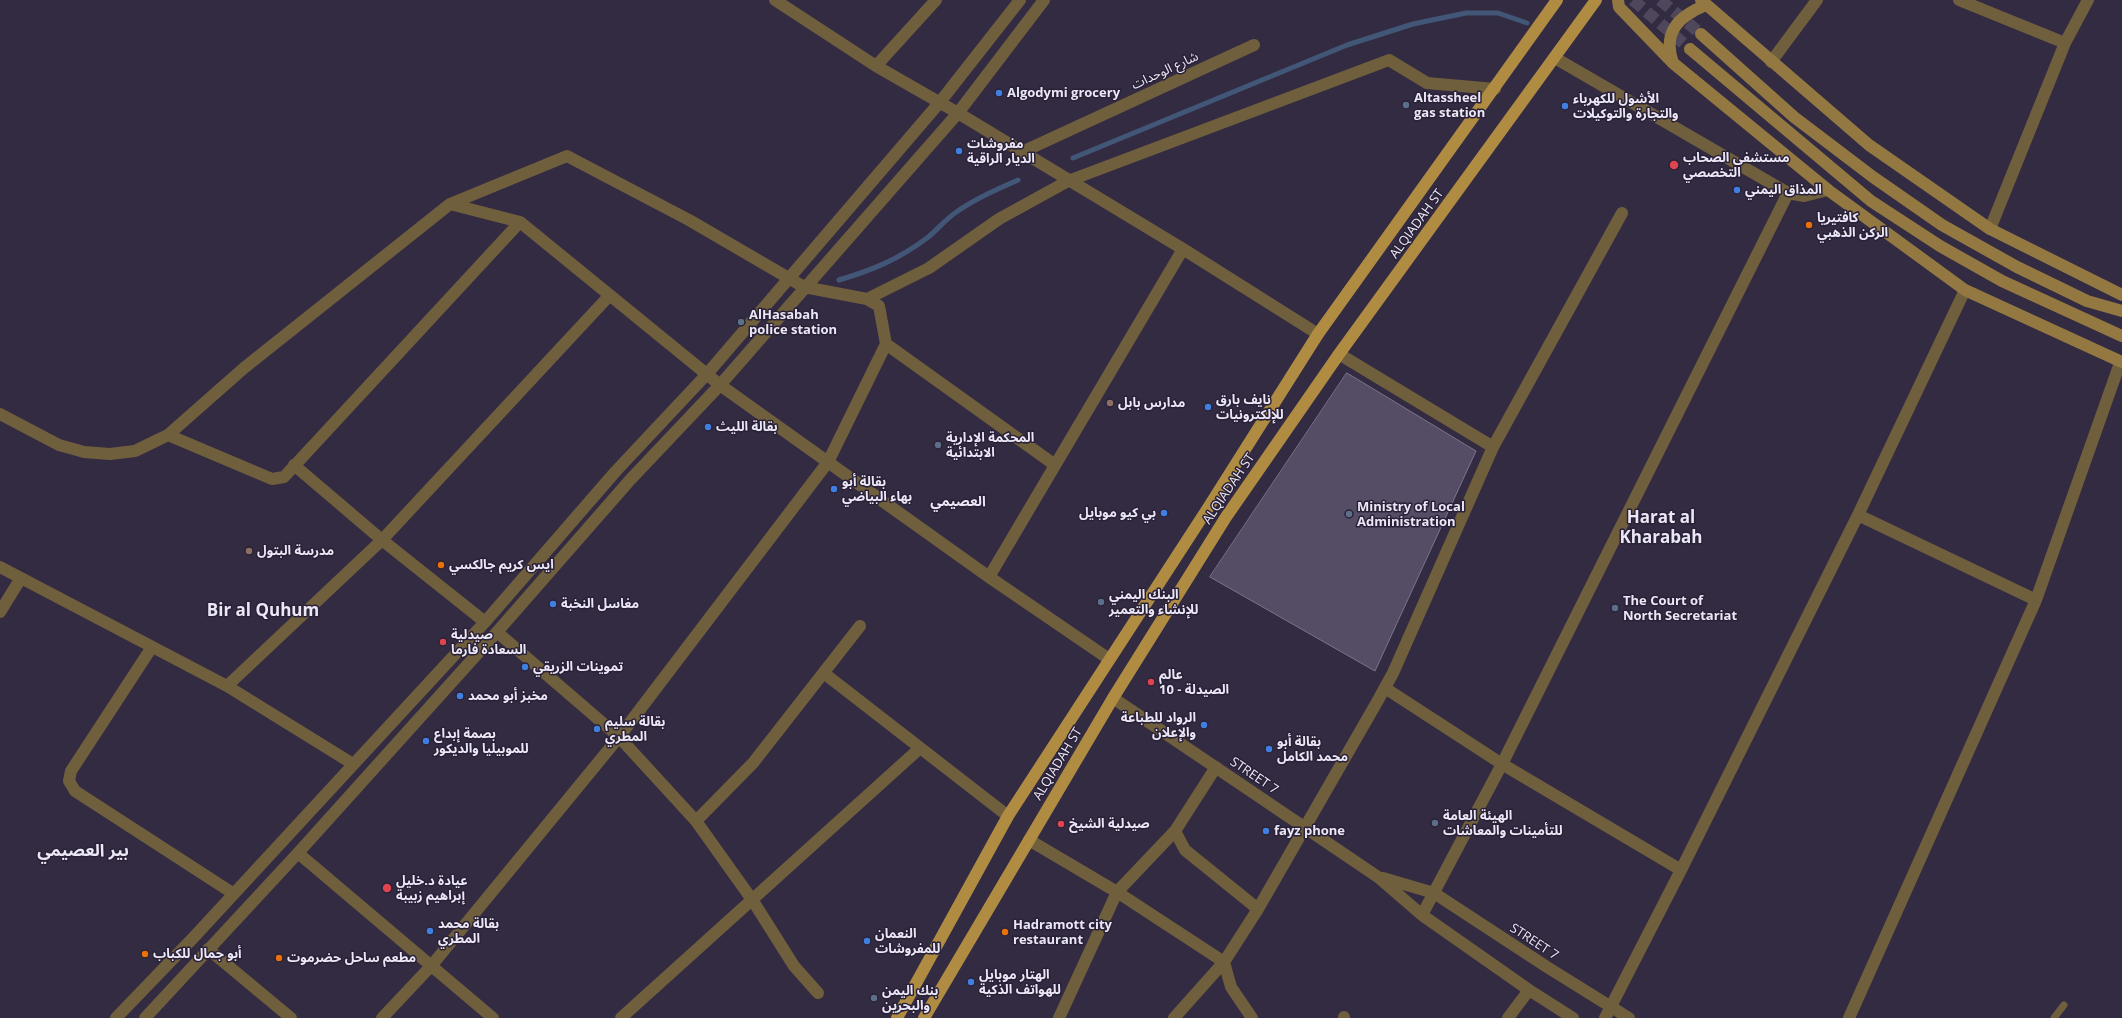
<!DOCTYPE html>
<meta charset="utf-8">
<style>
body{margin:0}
canvas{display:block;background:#332b41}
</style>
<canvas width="2122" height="1018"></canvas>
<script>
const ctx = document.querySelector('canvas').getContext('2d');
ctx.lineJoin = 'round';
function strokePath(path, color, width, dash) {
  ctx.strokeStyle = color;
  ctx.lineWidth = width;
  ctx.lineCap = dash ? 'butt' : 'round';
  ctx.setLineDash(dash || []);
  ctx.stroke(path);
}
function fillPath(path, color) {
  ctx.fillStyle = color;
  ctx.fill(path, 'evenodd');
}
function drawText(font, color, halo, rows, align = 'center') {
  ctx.font = font + ' "Open Sans","Noto Sans Arabic",sans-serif';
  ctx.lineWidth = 3;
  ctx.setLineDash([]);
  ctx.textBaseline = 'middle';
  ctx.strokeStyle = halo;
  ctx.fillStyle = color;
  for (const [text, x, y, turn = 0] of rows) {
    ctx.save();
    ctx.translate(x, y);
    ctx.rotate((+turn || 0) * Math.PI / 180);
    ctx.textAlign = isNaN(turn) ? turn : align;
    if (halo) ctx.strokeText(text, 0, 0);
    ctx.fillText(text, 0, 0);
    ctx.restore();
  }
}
strokePath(new Path2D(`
 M1073,158l274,-113 66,-21 53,-11h32l29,10
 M839,280c34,-10 60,-21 88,-42 10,-8 18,-18 28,-25 19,-14 41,-23 63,-33`), '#425777', 5);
const building = new Path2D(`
 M1347,373l129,78 -101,220 -165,-94z`);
fillPath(building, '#554c65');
strokePath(building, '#7c738d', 1);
strokePath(new Path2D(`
 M1633,0l57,49
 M1660,0l41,34`), '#4f475c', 12, [12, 6]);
strokePath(new Path2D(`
 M2054,1018l10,-13`), '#705f3d', 7);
strokePath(new Path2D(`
 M775,0l101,66 82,47 225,136 135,85
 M1959,0l106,43
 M1555,58l233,135 16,3 24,-6
 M1771,62l46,-62
 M876,66l60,-66
 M1022,152l232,-107
 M450,204l70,18 200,163 269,192 120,82
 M1990,229l75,-186 23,-43
 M886,344l169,121
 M1339,354l154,93 129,-234
 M0,414l59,31 25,7 26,2 25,-3 33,-16 76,-67 206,-164 117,-48 122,64 115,67 63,12 62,-31 70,-49 69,-38 321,-121 38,23 68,6
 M168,435l104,44 12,-2 236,-255
 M294,465l88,75 103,82
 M1858,515l178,85
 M0,567l227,119 126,78
 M989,577l194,-328
 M0,612l21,-34
 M497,632l122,105 77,84 57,80 41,65 24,27
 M152,647l-81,124 -2,10 6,10 159,103
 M825,674l183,142
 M227,686l155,-146 227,-244
 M1385,688l117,76 179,106
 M1113,698l265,179 44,38 107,75 44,28
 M1216,767l-41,64 10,19 73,59
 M696,821l57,-58 107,-137
 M1029,840l88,52 107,70 7,25 21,31
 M298,853l195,165
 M1383,878l51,15 113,74 82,51
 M1422,915l80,-151 286,-571
 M208,949l83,69
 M1344,1017v1
 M116,1018l78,-81 291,-315 131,-151 91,-97 233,-272 80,-102
 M145,1018l153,-165 199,-221 133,-152 90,-95 238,-272 86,-113
 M382,1018l50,-53 187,-228 209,-275 58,-118 -7,-38 -12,-7
 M621,1018l298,-269
 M1059,1018l58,-126 58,-61
 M1174,1018l50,-56 34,-53 119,-207 16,-29 100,-226
 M1508,1018l21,-28
 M1605,1018l76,-148 177,-355 107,-225
 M1849,1018l187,-418 84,-237`), '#705f3d', 12);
strokePath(new Path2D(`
 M1618,0l1,7 54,56 155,127 137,100 157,72
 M1701,0l168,145 121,84 132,66
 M1701,34l93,83 79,60 69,48 75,42 70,34 35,10
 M1690,49l181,152 69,45 62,35 120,55
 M1673,63c-11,-31 6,-47 33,-58`), '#937941', 12);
strokePath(new Path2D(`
 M897,1018l111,-202 200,-308 110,-174 239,-334
 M924,1018l189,-320 113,-181 113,-163 257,-354`), '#af8c42', 12);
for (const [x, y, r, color] of [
 [999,93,4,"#3f7fe0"],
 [1406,105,4,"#5c6f8a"],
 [1565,106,4,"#3f7fe0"],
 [959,151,4,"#3f7fe0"],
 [1674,165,5,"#e0444e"],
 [1737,190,4,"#3f7fe0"],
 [1809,225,4,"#e8710a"],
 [741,322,4,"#5c6f8a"],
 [1110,403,4,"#8d6e63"],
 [1208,407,4,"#3f7fe0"],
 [708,427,4,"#3f7fe0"],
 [938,445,4,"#5c6f8a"],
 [834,489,4,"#3f7fe0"],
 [1164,513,4,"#3f7fe0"],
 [1349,514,4,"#5c6f8a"],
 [249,551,4,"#8d6e63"],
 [441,565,4,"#e8710a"],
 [1101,602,4,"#5c6f8a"],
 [553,604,4,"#3f7fe0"],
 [1615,608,4,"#5c6f8a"],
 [443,642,4,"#e0444e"],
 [525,667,4,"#3f7fe0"],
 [1151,682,4,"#e0444e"],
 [460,696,4,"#3f7fe0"],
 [1204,725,4,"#3f7fe0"],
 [597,729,4,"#3f7fe0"],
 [426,741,4,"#3f7fe0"],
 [1269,749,4,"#3f7fe0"],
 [1435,823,4,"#5c6f8a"],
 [1061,824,4,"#e0444e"],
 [1266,831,4,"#3f7fe0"],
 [387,888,5,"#e0444e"],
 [430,931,4,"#3f7fe0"],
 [1005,932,4,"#e8710a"],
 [867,941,4,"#3f7fe0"],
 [145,954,4,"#e8710a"],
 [279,958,4,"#e8710a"],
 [971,982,4,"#3f7fe0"],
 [874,998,4,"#5c6f8a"]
]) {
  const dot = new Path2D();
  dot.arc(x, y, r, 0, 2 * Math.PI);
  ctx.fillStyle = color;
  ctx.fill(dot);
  strokePath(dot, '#292137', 1.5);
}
drawText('13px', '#ece7f6', '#292137', [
 ["شارع الوحدات",1165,71,-25],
 ["ALQIADAH ST",1417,224,-54],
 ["ALQIADAH ST",1229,489,-56],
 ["ALQIADAH ST",1058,764,-59],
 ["STREET 7",1254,776,34],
 ["STREET 7",1534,942,33]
]);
drawText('bold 13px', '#ece7f6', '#292137', [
 ["Algodymi grocery",1007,93],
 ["Altassheel",1414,98],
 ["gas station",1414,113],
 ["الأشول للكهرباء",1573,99],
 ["والتجارة والتوكيلات",1573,114],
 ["مفروشات",967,144],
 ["الديار الراقية",967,159],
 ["مستشفى الصحاب",1683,158],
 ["التخصصي",1683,173],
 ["المذاق اليمني",1745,190],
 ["كافتيريا",1817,218],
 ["الركن الذهبي",1817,233],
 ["AlHasabah",749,315],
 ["police station",749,330],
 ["نايف بارق",1216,400],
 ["للإلكترونيات",1216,415],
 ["مدارس بابل",1118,403],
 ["بقالة الليث",716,427],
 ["المحكمة الإدارية",946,438],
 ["الابتدائية",946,453],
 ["بقالة أبو",842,482],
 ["بهاء البياضي",842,497],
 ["Ministry of Local",1357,507],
 ["Administration",1357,522],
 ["بي كيو موبايل",1156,513,"right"],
 ["مدرسة البتول",257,551],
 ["ايس كريم جالكسي",449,565],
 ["البنك اليمني",1109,595],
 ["للإنشاء والتعمير",1109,610],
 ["The Court of",1623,601],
 ["North Secretariat",1623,616],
 ["مغاسل النخبة",561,604],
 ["صيدلية",451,635],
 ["السعادة فارما",451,650],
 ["تموينات الزريقي",533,667],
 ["عالم",1159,675],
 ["الصيدلة - 10",1159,690],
 ["مخبز أبو محمد",468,696],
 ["الرواد للطباعة",1196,718,"right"],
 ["والإعلان",1196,733,"right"],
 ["بقالة سليم",605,722],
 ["المطري",605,737],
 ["بصمة إبداع",434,734],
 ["للموبيليا والديكور",434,749],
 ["بقالة أبو",1277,742],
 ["محمد الكامل",1277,757],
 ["الهيئة العامة",1443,816],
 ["للتأمينات والمعاشات",1443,831],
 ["صيدلية الشيخ",1069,824],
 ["fayz phone",1274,831],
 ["عيادة د.خليل",396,881],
 ["إبراهيم زبيبة",396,896],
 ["بقالة محمد",438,924],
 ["المطري",438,939],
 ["Hadramott city",1013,925],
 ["restaurant",1013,940],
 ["النعمان",875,934],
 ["للمفروشات",875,949],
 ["أبو جمال للكباب",153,954],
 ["مطعم ساحل حضرموت",287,958],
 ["الهتار موبايل",979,975],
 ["للهواتف الذكية",979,990],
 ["بنك اليمن",882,991],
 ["والبحرين",882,1006]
], 'left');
drawText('bold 14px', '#ece7f6', '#292137', [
 ["العصيمي",958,502]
]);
drawText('bold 17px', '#ece7f6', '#292137', [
 ["Harat al",1661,518],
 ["Kharabah",1661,538],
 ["Bir al Quhum",263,611],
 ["بير العصيمي",83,851]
]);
</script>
